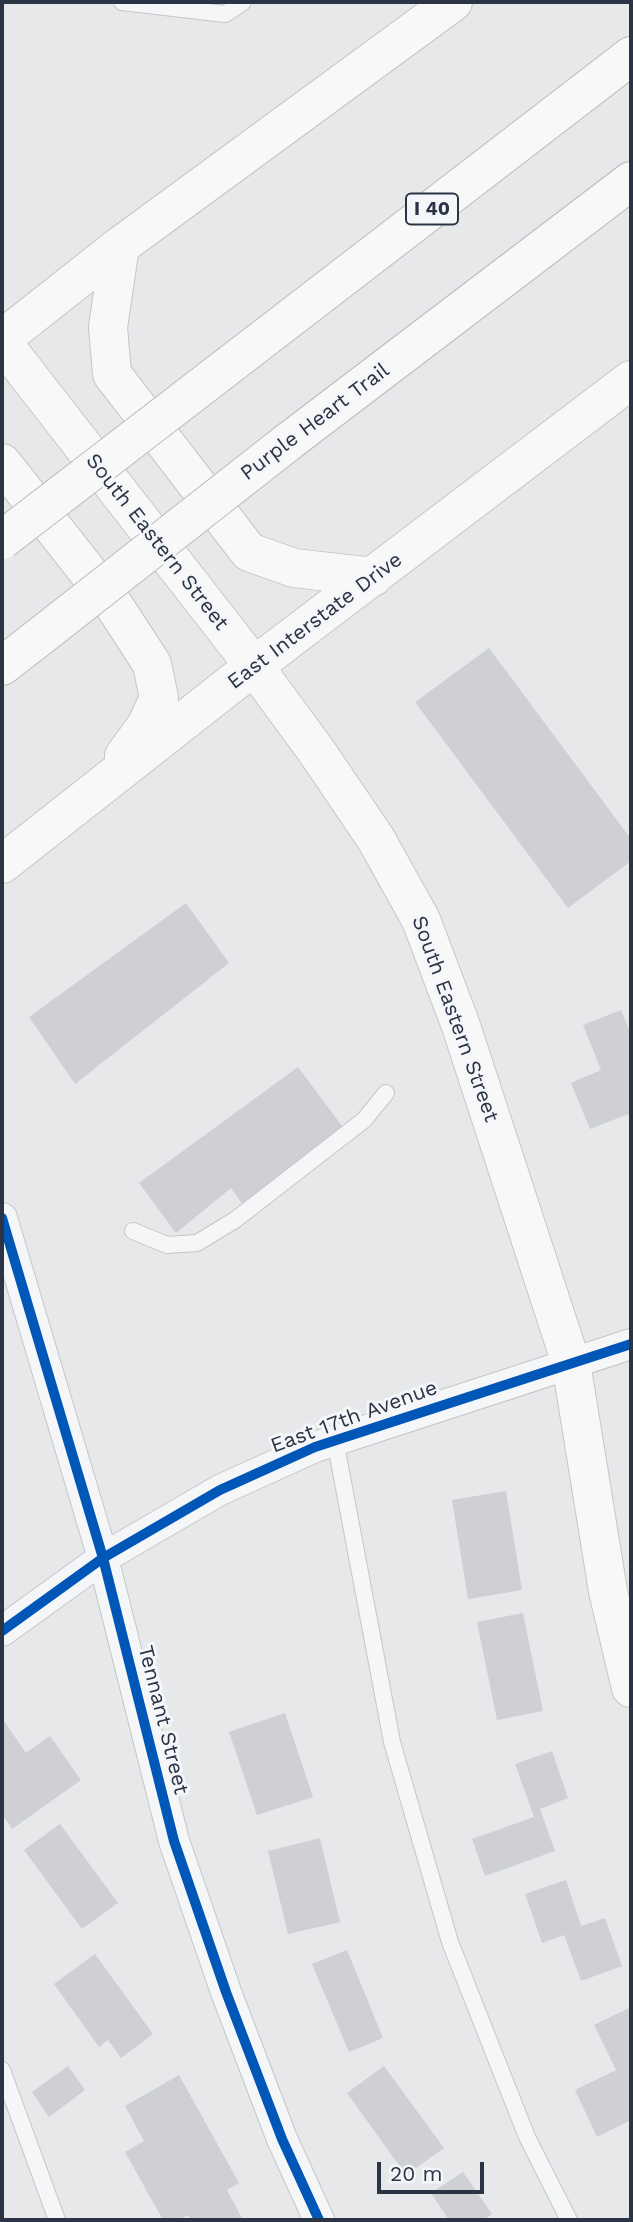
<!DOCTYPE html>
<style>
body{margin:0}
#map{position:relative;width:633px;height:2222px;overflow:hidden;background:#e6e8ea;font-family:"Work Sans",sans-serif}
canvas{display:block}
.frame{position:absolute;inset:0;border:4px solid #2b3445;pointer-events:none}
.scale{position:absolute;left:377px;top:2162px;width:107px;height:32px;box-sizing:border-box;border:4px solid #2b3445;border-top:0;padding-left:9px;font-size:21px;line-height:24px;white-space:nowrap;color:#2b3445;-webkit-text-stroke:5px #f4f6f9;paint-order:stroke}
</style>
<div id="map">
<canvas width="633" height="2222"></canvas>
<div class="frame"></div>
<div class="scale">20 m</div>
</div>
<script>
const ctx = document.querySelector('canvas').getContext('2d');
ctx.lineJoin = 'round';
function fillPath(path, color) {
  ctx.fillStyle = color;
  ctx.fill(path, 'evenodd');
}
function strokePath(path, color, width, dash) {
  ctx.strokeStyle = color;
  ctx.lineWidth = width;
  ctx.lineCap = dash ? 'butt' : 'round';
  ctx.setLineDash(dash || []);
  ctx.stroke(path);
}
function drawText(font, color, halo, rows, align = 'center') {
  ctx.font = font + ' "Work Sans",sans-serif';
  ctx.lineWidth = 6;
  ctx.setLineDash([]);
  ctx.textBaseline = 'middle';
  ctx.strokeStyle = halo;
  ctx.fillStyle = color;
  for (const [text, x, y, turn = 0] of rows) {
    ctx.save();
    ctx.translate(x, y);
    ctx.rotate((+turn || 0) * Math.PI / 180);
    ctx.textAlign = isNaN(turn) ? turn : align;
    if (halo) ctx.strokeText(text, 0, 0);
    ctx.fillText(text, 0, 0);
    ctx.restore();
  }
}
fillPath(new Path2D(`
 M489,648l142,191v22l-63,47 -153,-206z
 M186,903l43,60 -154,121 -46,-67z
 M621,1010l10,24v79l-41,16 -19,-46 30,-13 -18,-45z
 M298,1067l44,59 -99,79 -12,-17 -55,45 -37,-50z
 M506,1491l16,99 -54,9 -16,-99z
 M523,1613l20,98 -46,9 -20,-98z
 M285,1713l28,84 -56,18 -28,-83z
 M2,1718l24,35 24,-17 31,44 -69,49 -10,-15z
 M552,1751l16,47 -28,11 15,42 -70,25 -13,-37 62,-22 -19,-53z
 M60,1824l58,79 -36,26 -58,-79z
 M320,1838l20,84 -52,12 -20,-83z
 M566,1880l15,46 24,-8 17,48 -41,15 -17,-46 -22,8 -17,-49z
 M347,1950l36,88 -34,14 -37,-88z
 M95,1954l58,80 -32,24 -13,-18 -9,7 -45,-63z
 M631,2007v113l-34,17 -22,-47 41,-20 -22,-45z
 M68,2066l17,24 -36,27 -17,-25z
 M384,2066l60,82 -38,27 -59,-82z
 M179,2075l60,108 -12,7 16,30h-52l-3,-5 -10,5h-15l-38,-68 19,-11 -19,-35z
 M463,2172l29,42 -9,6h-34l-18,-27z`), '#ced0d3');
const lane = new Path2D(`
 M122,2l103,12 18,-12
 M133,1231l34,14 30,-2 38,-23 129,-100 22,-27
 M335,1440l57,302 58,200 77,195 42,83
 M2,2070l55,150`);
const street = new Path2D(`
 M2,1218l101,340 71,283 52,151 56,147 37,81
 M2,1631l101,-73 117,-68 95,-43 316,-103`);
const secondary = new Path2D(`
 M120,246l-12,81 4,47 137,178 45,16 79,9
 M2,339l118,-93 333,-244
 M2,342l252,324 63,86 59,87 45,81 40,106 110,337 37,228 23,97
 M2,463l109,138 41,63 7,34 -13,28 -22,30
 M2,864l252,-198 377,-286`);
const highway = new Path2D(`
 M232,363l399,-307
 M288,442l343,-261
 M2,666l31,-24`);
strokePath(lane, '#c4c6c8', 18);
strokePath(street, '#c4c6c8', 32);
strokePath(secondary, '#c4c6c8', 40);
strokePath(highway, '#b8bbbf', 40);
strokePath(lane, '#f5f6f7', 16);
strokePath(street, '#f5f6f7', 30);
strokePath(secondary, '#f8f8f8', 38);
strokePath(highway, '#f8f8f8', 38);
const highwayBridge = new Path2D(`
 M2,540l230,-177
 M33,642l255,-200`);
strokePath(highwayBridge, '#b8bbbf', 40, []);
strokePath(highwayBridge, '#f8f8f8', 38);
strokePath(new Path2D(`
 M2,1218l101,340 71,283 52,151 56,147 37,81
 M2,1631l101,-73 117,-68 95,-43 316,-103`), '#0057b8', 10);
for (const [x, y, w] of [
 [432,209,52]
]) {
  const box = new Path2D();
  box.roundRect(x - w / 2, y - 15.5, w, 31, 5);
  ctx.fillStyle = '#f4f6f9';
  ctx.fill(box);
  strokePath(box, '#2b3445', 2);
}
drawText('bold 19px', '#2b3445', null, [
 ["I 40",432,209]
]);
drawText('21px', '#2b3445', '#f4f6f9', [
 ["Purple Heart Trail",315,422,-37],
 ["South Eastern Street",157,542,52],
 ["East Interstate Drive",315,621,-37],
 ["South Eastern Street",455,1019,70],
 ["East 17th Avenue",354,1417,-20],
 ["Tennant Street",163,1720,76]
]);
</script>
